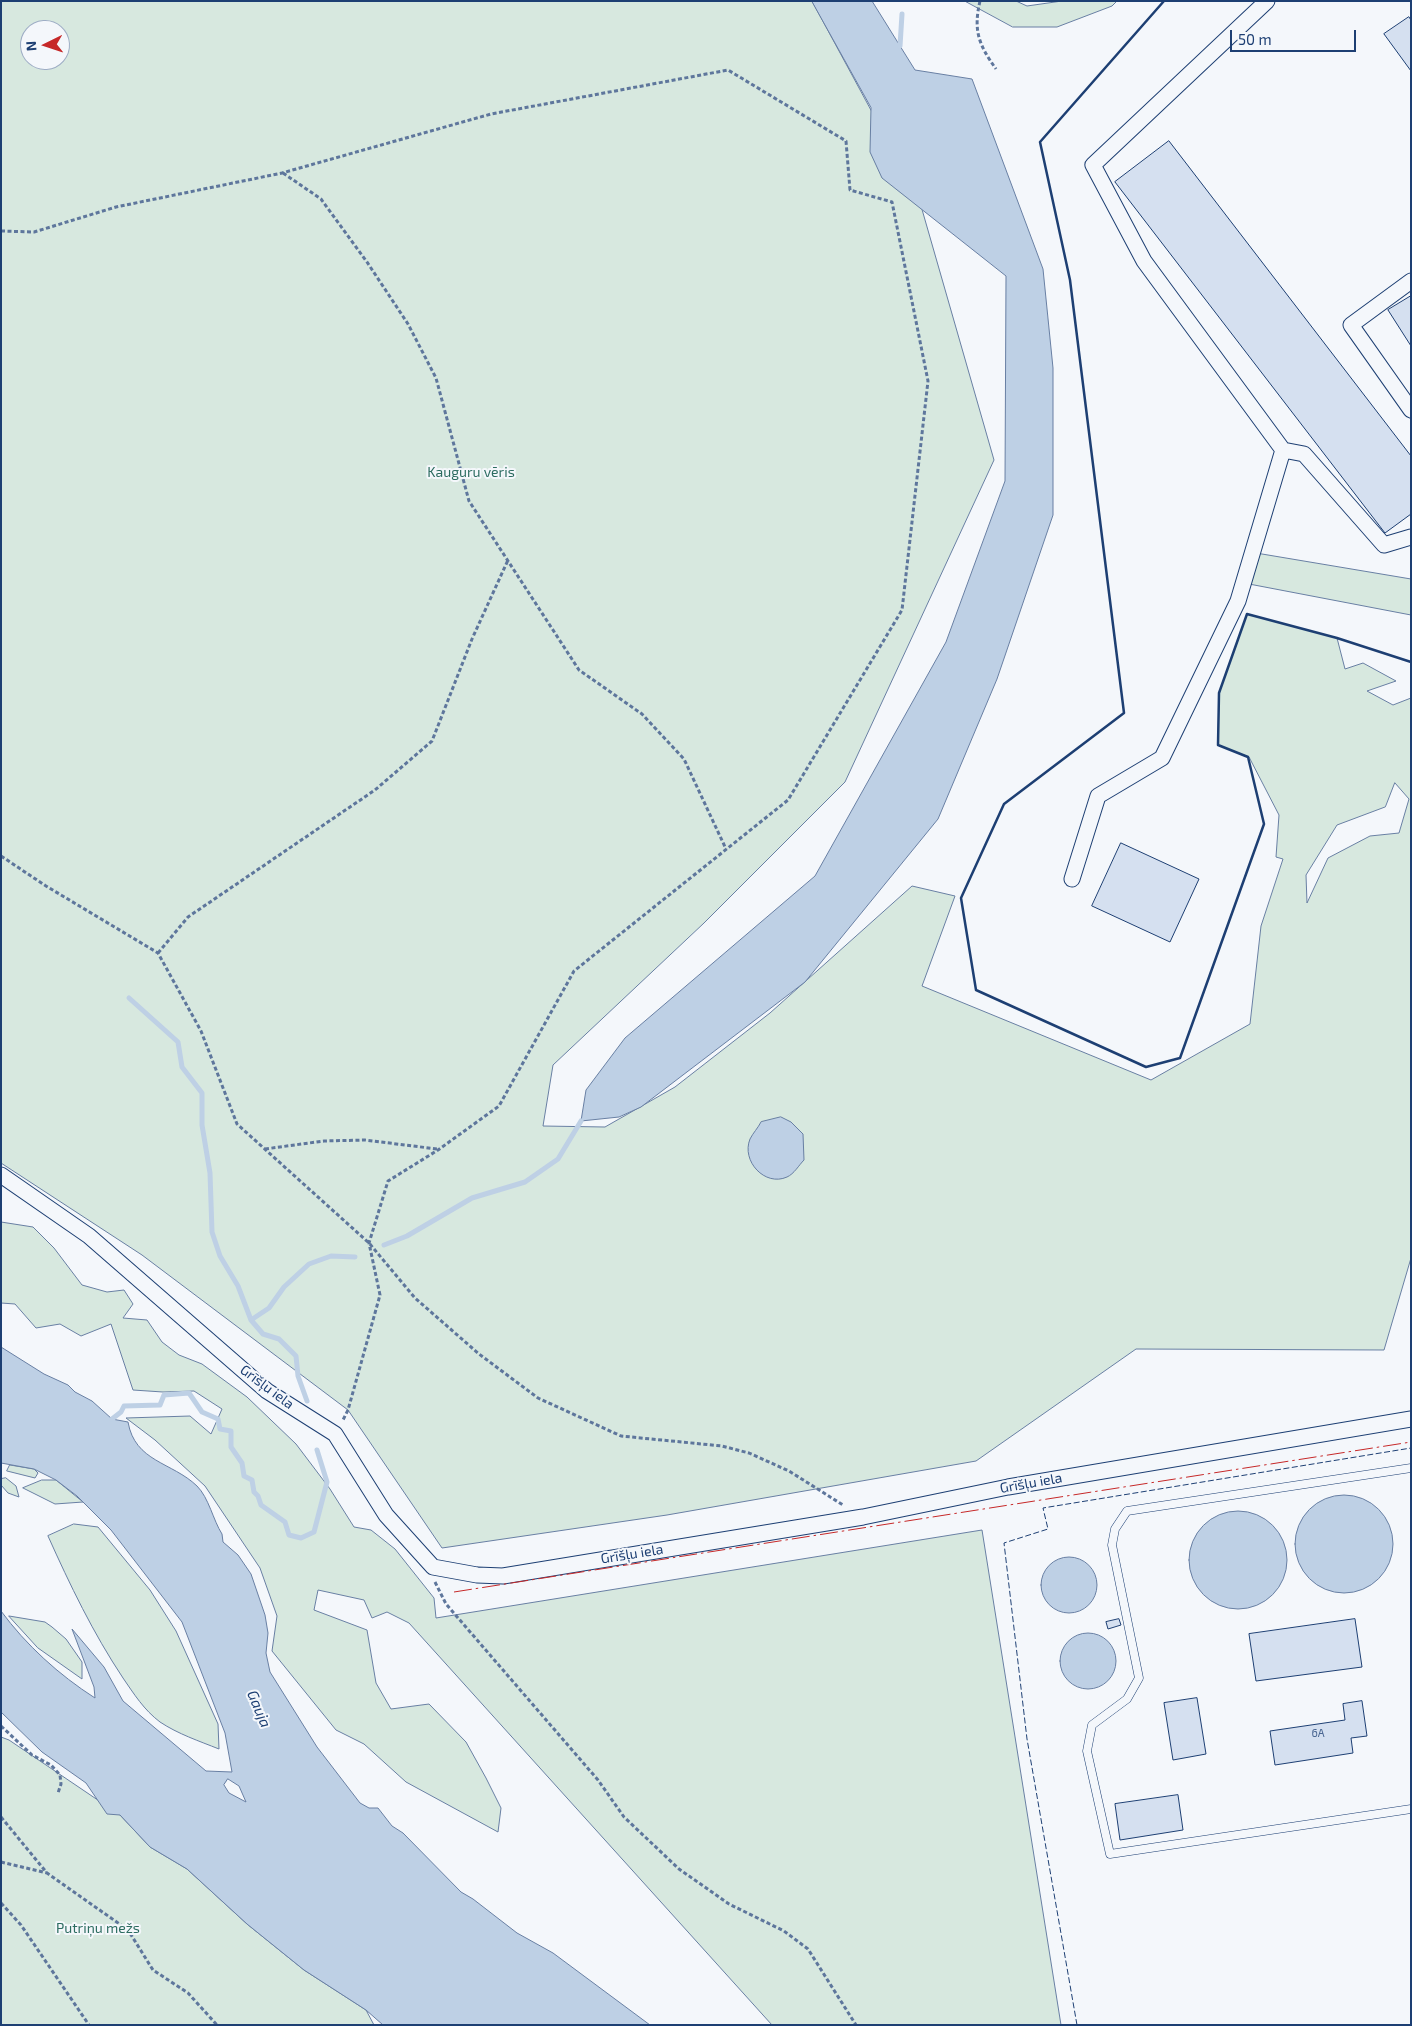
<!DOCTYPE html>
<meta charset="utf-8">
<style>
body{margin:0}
#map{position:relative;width:1412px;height:2026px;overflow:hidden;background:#f4f7fb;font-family:"Exo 2",sans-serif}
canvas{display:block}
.frame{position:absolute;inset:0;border:2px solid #1d3f73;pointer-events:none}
.north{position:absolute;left:20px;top:20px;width:50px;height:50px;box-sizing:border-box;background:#f4f7fb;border:1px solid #9eadc5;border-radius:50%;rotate:266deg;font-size:14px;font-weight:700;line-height:20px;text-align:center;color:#1d3f73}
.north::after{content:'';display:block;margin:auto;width:18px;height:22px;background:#c62828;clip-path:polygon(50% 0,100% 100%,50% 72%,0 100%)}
.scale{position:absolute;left:1230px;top:30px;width:126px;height:22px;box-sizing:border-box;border:2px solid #1d3f73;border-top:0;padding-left:6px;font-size:15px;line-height:18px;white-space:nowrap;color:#1d3f73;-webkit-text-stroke:4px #f4f7fb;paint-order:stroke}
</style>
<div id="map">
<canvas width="1412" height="2026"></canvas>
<div class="frame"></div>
<div class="north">N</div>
<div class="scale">50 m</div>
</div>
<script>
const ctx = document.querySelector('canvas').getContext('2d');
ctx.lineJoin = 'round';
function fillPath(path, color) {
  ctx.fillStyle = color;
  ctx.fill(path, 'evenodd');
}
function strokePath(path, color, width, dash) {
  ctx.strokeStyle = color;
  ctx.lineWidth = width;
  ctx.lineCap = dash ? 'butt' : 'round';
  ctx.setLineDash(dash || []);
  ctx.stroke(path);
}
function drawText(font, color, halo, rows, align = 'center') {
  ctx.font = font + ' "Exo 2",sans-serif';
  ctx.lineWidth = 4;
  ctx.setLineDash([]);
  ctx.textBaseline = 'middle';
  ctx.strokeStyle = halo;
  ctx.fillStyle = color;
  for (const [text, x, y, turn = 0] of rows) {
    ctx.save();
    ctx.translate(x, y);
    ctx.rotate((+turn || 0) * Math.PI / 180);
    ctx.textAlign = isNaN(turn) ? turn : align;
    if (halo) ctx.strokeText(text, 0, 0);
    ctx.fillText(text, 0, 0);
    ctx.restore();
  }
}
const green = new Path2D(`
 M1,1h811l107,198 75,261 -149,322 -141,141 -151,142 -10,61 62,1 70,-40 95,-74 142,-127 43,10 -33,90 229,94 99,-56 11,-98 22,-67 -7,-2 3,-42 -30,-58 -31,-12 1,-52 28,-79 90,24 8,31 18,-6 33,18 -29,10 26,14 18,-7v560l-27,92 -248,-1 -160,112 -309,54 -225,33 -94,-138 -206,-155 -141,-92zM30,30h30v30h-30zM1395,783l14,16 -10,34 -29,3 -42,22 -21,45 -1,-28 31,-50 48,-18z
 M965,1h51l11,5 35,-5h55l-5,5 -55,21h-44z
 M1256,553l155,26v36l-162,-31z
 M1,1222l32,5 21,21 28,37 25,7 17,-2 9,14 -10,14 24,2 15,22 17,13 23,9 45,33 49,47 34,45 24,38 17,3 24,19 39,49 2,20 546,-88 79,495h-289l-363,-402 -22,-11 -15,6 -8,-18 -46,-10 -4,20 53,20 9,53 15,26 38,-5 37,38 20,36 15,30 -3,24 -92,-50 -42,-38 -28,-14 -64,-79 5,-35 -17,-48 -55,-82 -50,-46 -29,-22 64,-2 21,18 11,-25 -28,-18 -31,1 -30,-2 -22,-66 -30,12 -21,-12 -24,4 -21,-24 -14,-1z
 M10,1465l24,4 4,4 -3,5 -28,-7z
 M6,1478l10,8 3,11 -11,-4 -7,-8v-6z
 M42,1480h14l27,22 -28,2 -32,-16z
 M74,1524l24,3 52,63 26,41 42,93 1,25c-20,-8 -41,-15 -59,-27 -16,-12 -26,-28 -37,-44 -30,-45 -53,-93 -75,-142z
 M9,1616l36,6 7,5 14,12 16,23v17l-44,-31z
 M1,1737l8,3 111,75 30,32 37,22 60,55 57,46 62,40 8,15h-373z`);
fillPath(green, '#d7e8df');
strokePath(green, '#687fa3', 1);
const water = new Path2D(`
 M812,1h60l43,69 57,9 71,190 10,99v147l-56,164 -59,140 -133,163 -164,125 -22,10 -38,4 5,-31 39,-52 190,-162 131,-234 59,-161 1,-205 -124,-98 -12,-26 1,-44z
 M781,1117l10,5 12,12 1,26c-5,5 -10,14 -17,17 -22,10 -46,-16 -37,-38 3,-6 8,-11 11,-17z
 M1,1347l43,27 24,11 7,7 17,9 20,18 16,3c7,40 44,40 69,64 12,12 16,34 25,48l1,8 15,13 13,19 14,41 3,18 -2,20 4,19 47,75 43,56 9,5h9l14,18 11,7 58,59 12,7 44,34 36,20 97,72h-267l-17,-15 -62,-40 -57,-46 -60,-55 -37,-22 -30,-32 -13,-1 -21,-31 -44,-31 -41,-40v-101c25,34 58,64 94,87l-1,-11 -22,-58 32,38 19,34 83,70 26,1 -7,-39 -43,-111 -71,-92 -34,-34 -21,-16 -22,-11 -33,-6zM228,1779l11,7 7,16 -17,-9 -5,-8z
 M1295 1544a49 49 0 1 1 98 0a49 49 0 1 1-98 0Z
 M1189 1560a49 49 0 1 1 98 0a49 49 0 1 1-98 0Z
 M1041 1585a28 28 0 1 1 56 0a28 28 0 1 1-56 0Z
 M1060 1661a28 28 0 1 1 56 0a28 28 0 1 1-56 0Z`);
fillPath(water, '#bed0e5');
strokePath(water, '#687fa3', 1);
strokePath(new Path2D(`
 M900,46l2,-32
 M129,998l49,44 4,25 20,26v32l8,48 2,59 8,24 18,30 13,34 12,14 16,5 17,17 2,20 9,25
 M384,1245l23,-9 65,-38 53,-16 33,-23 23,-38
 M251,1320l18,-12 15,-21 25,-23 22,-8 24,1
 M112,1419l9,-7 3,-6 36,-1 4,-10 25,-2 13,19 16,7 2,10 11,2v16l11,16 2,13 8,4 2,12 4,4 3,9 24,17 4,13 12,3 13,-6 13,-50 -10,-32`), '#bed0e5', 5);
const building = new Path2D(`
 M1409,17l2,3v51l-27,-37z
 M1169,141l242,315v58l-26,19 -270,-351z
 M1411,296v50l-23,-36z
 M1121,843l78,36 -29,63 -78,-36z
 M1119,1619l2,6 -13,4 -2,-7z
 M1355,1619l7,48 -106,14 -7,-47z
 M1197,1698l9,56 -33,6 -9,-57z
 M1362,1701l5,35 -16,2 2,15 -78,12 -5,-34 75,-11 -2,-16z
 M1178,1795l5,35 -63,10 -5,-36z`);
fillPath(building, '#d5e0f0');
strokePath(building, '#1d3f73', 1);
const lane = new Path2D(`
 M1411,1468l-284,43 -12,18 -3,16 27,133 -12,21 -35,26 -5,26 23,103 301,-45`);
const street = new Path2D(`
 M1411,281l-60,44 60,85
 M1283,450l21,4 80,91 27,-8
 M1072,879l26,-83 64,-38 76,-157 45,-151 -139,-189 -51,-96 174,-164
 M1,1175l88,61 178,155 68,43 51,81 47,52 44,8 26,1 360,-59 145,-30 403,-68`);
strokePath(lane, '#1d3f73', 9);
strokePath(street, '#1d3f73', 17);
strokePath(new Path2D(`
 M980,1c-7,30 -1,44 16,68
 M283,173l38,26 46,63 41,62 28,54 33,123 110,169 63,44 42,45 42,90
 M1,231l33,1 82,-25 166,-34 209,-59 237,-44 118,71 4,49 42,12 36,179 -26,229 -114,190 -214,171 -75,135 -61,44 -50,31 -19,62 11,52 -32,115 -5,10
 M1,856l45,30 112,67 43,78 36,93 132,119 46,55 64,56 59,44 83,38 101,10 27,7 40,18 54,34
 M158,953l30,-36 187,-127 57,-49 40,-102 36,-79
 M265,1149l59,-8 41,-1 72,9
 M435,1582l11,22 152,176 26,37 55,52 50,35 55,27 24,18 48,76
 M1,1726l31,29 19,10 9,10 1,9 -3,9
 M1,1817l46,56 81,57 25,40 35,23 29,32
 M1,1862l46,11
 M1,1903l20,22 68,100`), '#5e769c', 3, [4, 2.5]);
strokePath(lane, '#f4f7fb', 8);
strokePath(street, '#f4f7fb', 15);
strokePath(new Path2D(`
 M1077,2025l-50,-286 -23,-196 44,-14 -5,-21 368,-60`), '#1d3f73', 1, [6, 2.5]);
strokePath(new Path2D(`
 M1164,1l-124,141 30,138 54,433 -120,91 -43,94 15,92 170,77 34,-9 84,-234 -16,-67 -30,-12 1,-52 28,-79 90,24 74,24`), '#1d3f73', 2.5);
strokePath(new Path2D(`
 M454,1592l957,-150`), '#c62828', 1, [18, 4, 2.5, 4]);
drawText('11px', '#4b6792', null, [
 ["6A",1318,1733]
]);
drawText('14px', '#2c6c60', '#f4f7fb', [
 ["Kauguru vēris",471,472],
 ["Putriņu mežs",98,1928]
]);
drawText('14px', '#1d3f73', '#f4f7fb', [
 ["Grīšļu iela",267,1387,37],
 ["Grīšļu iela",1031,1483,-10],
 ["Grīšļu iela",632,1554,-9]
]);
drawText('italic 15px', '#1d3f73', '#f4f7fb', [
 ["Gauja",259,1709,67]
]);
</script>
